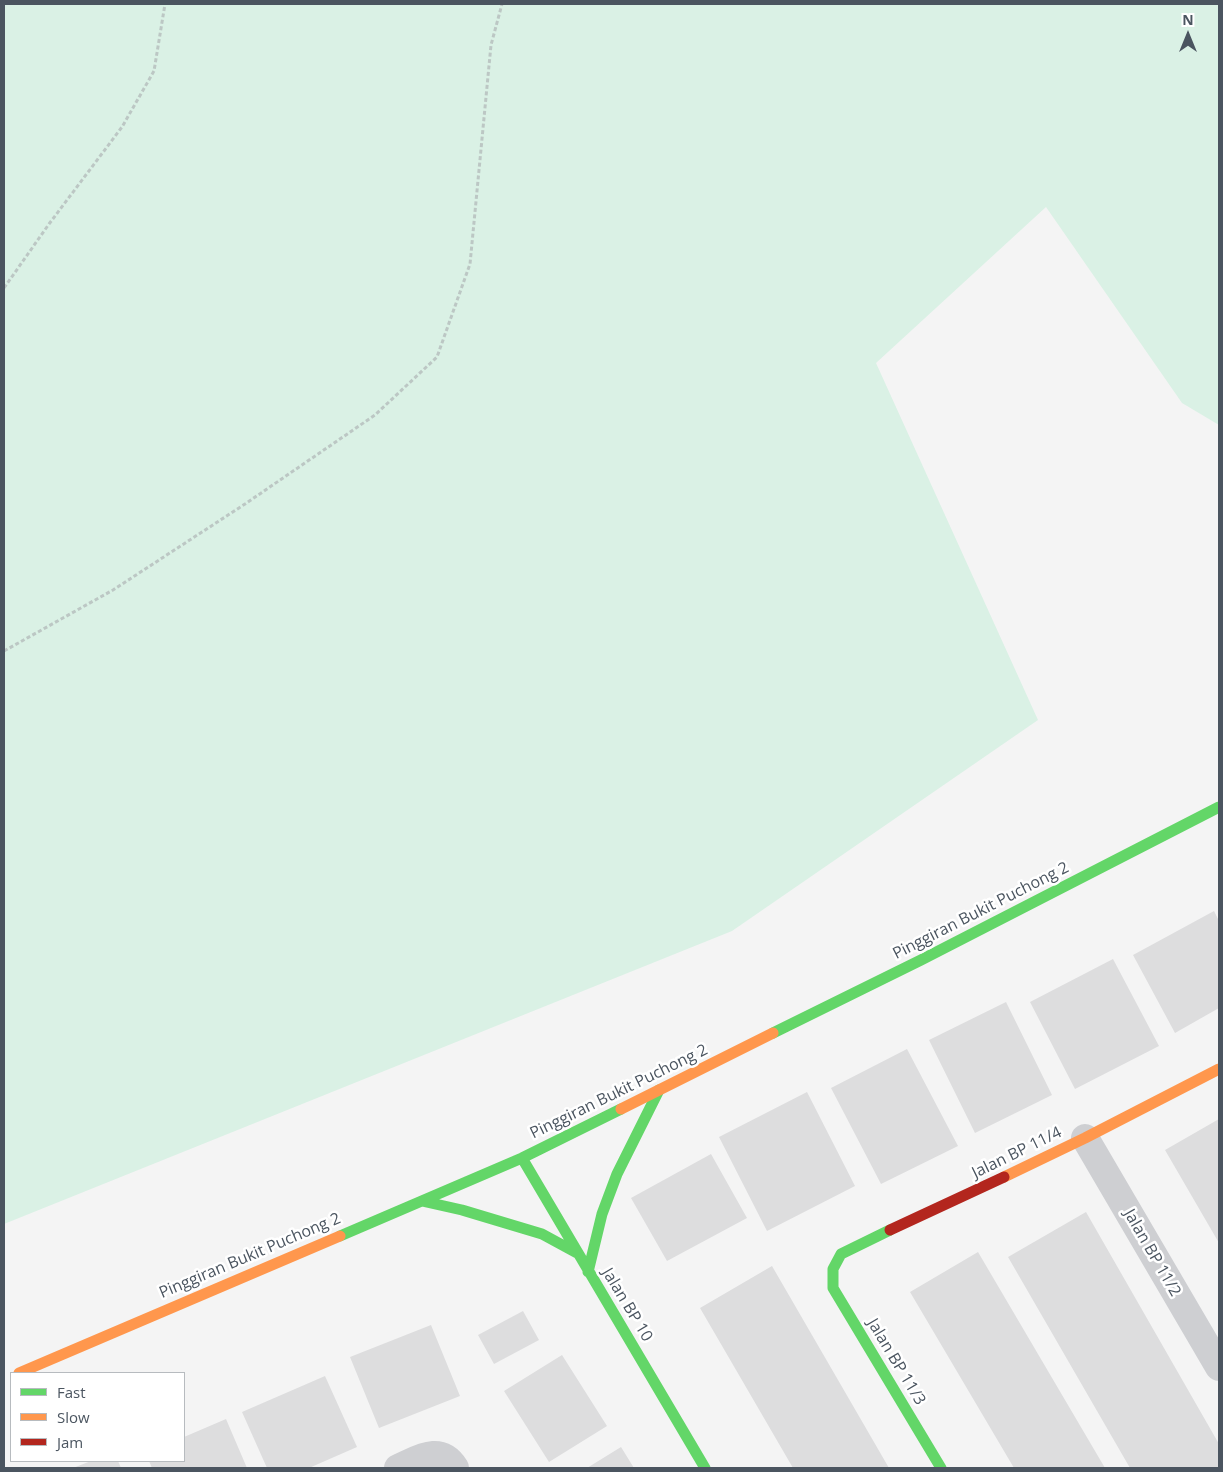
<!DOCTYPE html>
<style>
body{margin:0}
#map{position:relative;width:1223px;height:1472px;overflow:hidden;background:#f4f4f4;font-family:"Open Sans",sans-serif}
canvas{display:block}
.frame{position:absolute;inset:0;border:5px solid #4b5560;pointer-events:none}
.legend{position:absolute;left:10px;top:1372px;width:175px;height:90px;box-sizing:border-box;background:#fff;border:1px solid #b7bbbf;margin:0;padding:6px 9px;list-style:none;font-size:15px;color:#4b5560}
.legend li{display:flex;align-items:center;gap:10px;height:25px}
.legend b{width:25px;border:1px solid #b7bbbf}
.north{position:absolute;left:1163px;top:10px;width:50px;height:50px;-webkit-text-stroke:4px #fff;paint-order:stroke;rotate:0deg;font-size:14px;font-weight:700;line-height:20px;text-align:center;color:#4b5560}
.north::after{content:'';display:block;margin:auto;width:18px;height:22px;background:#4b5560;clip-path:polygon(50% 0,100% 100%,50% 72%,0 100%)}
</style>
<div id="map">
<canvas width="1223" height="1472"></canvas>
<div class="frame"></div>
<ul class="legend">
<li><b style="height:6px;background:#63d668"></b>Fast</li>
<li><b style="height:6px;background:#ff974d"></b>Slow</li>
<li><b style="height:6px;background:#b3261e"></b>Jam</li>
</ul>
<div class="north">N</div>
</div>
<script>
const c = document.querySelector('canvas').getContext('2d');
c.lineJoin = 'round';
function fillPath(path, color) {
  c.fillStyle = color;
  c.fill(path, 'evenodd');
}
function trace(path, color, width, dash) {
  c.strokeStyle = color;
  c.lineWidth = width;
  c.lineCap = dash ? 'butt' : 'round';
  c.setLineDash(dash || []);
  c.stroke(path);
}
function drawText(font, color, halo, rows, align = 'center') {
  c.font = font + ' "Open Sans",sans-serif';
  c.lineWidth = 5;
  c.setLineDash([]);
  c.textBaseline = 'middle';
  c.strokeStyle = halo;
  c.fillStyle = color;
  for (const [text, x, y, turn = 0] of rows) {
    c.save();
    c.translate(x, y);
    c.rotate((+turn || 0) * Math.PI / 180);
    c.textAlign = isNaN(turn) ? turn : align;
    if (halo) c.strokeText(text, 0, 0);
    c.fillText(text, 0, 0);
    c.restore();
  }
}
const green = new Path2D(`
 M 4,4 L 1219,4 L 1219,425 L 1182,403 L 1046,207 L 876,363 L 1038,720 L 732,931 L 4,1224 Z`);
const building = new Path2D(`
 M 1214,911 L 1219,921 L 1219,1008 L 1175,1033 L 1133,955 Z
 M 1113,959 L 1159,1046 L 1075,1089 L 1030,1002 Z
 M 1006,1002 L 1052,1095 L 975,1133 L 929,1040 Z
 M 907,1049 L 958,1146 L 881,1184 L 831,1088 Z
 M 807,1092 L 855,1186 L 767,1231 L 719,1137 Z
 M 1219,1119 L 1219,1243 L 1165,1150 Z
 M 711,1154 L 747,1218 L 667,1261 L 631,1198 Z
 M 1086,1212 L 1219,1444 L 1219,1468 L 1130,1468 L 1008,1257 Z
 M 978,1252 L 1105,1468 L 1014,1468 L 910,1292 Z
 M 772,1266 L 889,1468 L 793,1468 L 700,1308 Z
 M 523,1311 L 539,1340 L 494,1364 L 478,1335 Z
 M 431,1325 L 460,1396 L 379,1428 L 350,1357 Z
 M 562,1355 L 607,1426 L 549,1462 L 504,1391 Z
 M 325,1376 L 357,1447 L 309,1468 L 267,1468 L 242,1412 Z
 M 226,1419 L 247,1468 L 152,1468 L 149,1461 L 184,1461 L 184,1437 Z
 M 621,1447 L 634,1468 L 587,1468 Z
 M 91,1461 L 118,1461 L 121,1468 L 73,1468 Z`);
const path = new Path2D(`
 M 4,288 L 49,224 L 122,127 L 154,71 L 165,4
 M 4,651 L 113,590 L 245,504 L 375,415 L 437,357 L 470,264 L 491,45 L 502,4`);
const street = new Path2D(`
 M 1085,1138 L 1219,1367
 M 398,1468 C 419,1459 440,1444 455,1468`);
const fast = new Path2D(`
 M 773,1033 L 921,960 L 1219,807
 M 522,1158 L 705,1468
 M 422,1201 L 462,1210 L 542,1234 L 577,1253
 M 890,1230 L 841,1254 L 833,1269 L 833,1288 L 941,1468
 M 340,1236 L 522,1158 L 621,1109
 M 588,1272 L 602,1214 L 617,1174 L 659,1090`);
const slow = new Path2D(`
 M 621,1109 L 773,1033
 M 1004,1177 L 1085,1138 L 1219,1069
 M 19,1373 L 340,1236`);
const jam = new Path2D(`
 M 890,1230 L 1004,1177`);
const streetNames = [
 ["Pinggiran Bukit Puchong 2",981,911,-27],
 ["Pinggiran Bukit Puchong 2",619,1092,-26],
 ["Jalan BP 11/4",1017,1153,-26],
 ["Jalan BP 11/2",1152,1253,60],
 ["Pinggiran Bukit Puchong 2",250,1256,-23],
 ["Jalan BP 10",627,1305,59],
 ["Jalan BP 11/3",896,1362,59]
];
fillPath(green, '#daf1e5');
fillPath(building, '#ddddde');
trace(path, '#bcc7c4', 3, [4, 2.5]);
trace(street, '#cecfd2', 28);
trace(fast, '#63d668', 11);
trace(slow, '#ff974d', 11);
trace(jam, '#b3261e', 11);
drawText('16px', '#4b5560', '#fff', streetNames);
</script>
